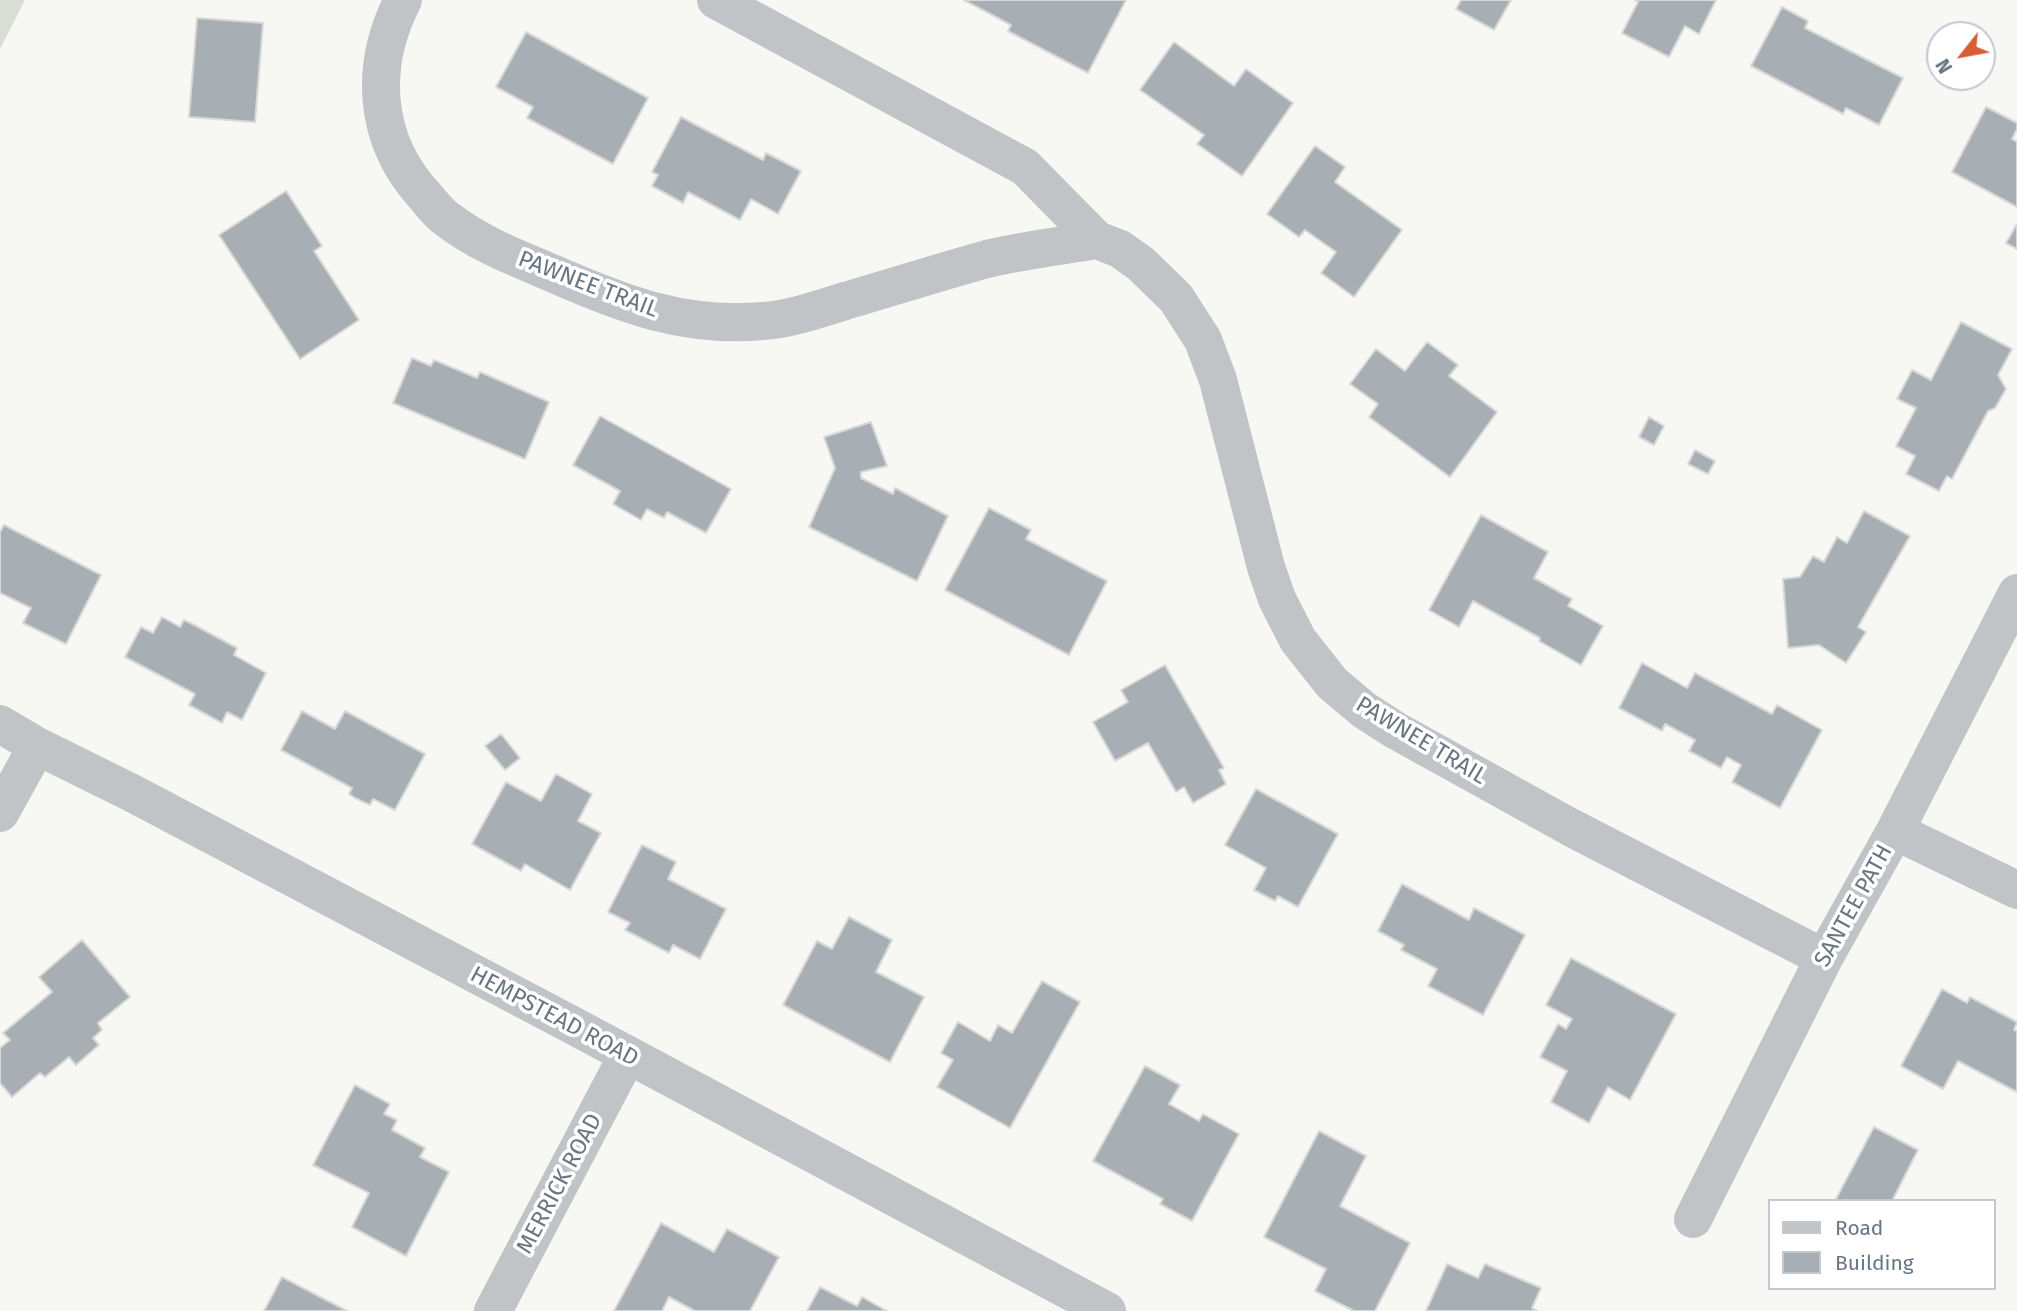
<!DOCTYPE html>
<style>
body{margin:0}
#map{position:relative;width:2017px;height:1311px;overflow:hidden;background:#f7f7f4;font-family:"Fira Sans",sans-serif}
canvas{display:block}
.legend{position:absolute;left:1768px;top:1199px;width:228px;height:91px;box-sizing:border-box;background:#fff;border:2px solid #c3c8cd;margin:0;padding:9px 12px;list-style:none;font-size:21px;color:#687683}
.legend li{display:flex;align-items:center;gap:14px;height:35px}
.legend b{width:35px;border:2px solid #c3c8cd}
.north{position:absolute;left:1926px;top:21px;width:70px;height:70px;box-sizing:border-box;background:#fff;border:2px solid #c3c8cd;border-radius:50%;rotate:239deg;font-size:19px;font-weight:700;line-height:28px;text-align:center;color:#687683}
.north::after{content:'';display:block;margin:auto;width:24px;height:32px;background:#d75d34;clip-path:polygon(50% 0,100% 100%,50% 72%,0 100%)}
</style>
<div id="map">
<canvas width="2017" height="1311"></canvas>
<ul class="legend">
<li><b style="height:9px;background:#c0c4c7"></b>Road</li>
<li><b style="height:19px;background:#a8afb4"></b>Building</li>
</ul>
<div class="north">N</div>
</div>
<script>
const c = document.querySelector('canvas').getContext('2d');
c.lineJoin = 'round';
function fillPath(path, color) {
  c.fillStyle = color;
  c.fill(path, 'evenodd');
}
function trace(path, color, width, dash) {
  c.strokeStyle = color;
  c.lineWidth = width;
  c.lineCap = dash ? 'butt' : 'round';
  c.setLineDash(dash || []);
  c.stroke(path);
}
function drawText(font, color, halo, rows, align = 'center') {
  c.font = font + ' "Fira Sans",sans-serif';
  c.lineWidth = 7;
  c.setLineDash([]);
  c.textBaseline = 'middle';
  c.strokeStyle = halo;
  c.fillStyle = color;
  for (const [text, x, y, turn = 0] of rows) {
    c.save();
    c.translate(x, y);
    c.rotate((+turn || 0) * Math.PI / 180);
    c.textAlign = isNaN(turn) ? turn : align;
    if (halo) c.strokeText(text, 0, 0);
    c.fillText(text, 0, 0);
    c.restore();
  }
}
const green = new Path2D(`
 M 0,0 L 25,0 L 0,49 Z`);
const building = new Path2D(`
 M 964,0 L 1126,0 L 1088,73 L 1008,31 L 1011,25 Z
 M 1461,0 L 1511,0 L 1494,30 L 1456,9 Z
 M 1635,0 L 1716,0 L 1699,34 L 1685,26 L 1669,57 L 1622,33 L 1638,2 Z
 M 1782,7 L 1808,21 L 1805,28 L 1903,78 L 1879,125 L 1846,108 L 1843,114 L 1751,66 Z
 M 197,18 L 263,23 L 255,122 L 189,117 Z
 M 526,32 L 648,98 L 613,164 L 527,118 L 533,107 L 496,87 Z
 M 1174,42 L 1234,86 L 1246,69 L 1293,103 L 1242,176 L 1197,144 L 1204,135 L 1140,90 Z
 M 1986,107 L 2017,123 L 2017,129 L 2012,139 L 2017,142 L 2017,207 L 1952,172 Z
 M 681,117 L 763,160 L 766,153 L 801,171 L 778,214 L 751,199 L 740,220 L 688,192 L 683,203 L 652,186 L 658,175 L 652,172 Z
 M 1315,146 L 1345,167 L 1335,182 L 1402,230 L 1354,297 L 1321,273 L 1336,252 L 1305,230 L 1299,237 L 1267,214 Z
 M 286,191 L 322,246 L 314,251 L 359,320 L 300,359 L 219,235 Z
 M 2017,224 L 2017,249 L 2006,243 Z
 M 1961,322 L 2012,349 L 1998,375 L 2006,389 L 1995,408 L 1988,411 L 1952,479 L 1947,476 L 1939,491 L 1906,474 L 1915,456 L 1896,446 L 1916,408 L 1897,399 L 1912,370 L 1931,380 Z
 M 1427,342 L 1458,365 L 1449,376 L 1497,412 L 1450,477 L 1369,417 L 1378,404 L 1350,384 L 1376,349 L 1405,371 Z
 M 412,358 L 431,366 L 434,360 L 477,378 L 480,372 L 549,402 L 525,459 L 393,403 Z
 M 600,416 L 731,489 L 706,533 L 667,512 L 664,518 L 647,509 L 641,520 L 613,504 L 620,491 L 573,465 Z
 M 1649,417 L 1664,426 L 1654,445 L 1639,437 Z
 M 871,422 L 887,466 L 861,472 L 861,478 L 893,494 L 895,488 L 948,516 L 917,581 L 809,527 L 835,468 L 824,437 Z
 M 1695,450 L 1715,461 L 1708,474 L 1688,464 Z
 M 989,508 L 1031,530 L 1026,539 L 1107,581 L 1069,655 L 945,590 Z
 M 1864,511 L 1910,536 L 1858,627 L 1866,632 L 1846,663 L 1819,645 L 1788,648 L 1783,579 L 1800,577 L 1813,556 L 1824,562 L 1837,537 L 1847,543 Z
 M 1481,515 L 1548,552 L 1534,578 L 1572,599 L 1568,606 L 1603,626 L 1581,665 L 1539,641 L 1540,638 L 1473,601 L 1459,627 L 1429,610 Z
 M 4,525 L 101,575 L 66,644 L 23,623 L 31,608 L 0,593 L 0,532 Z
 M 162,617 L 180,627 L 184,620 L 198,627 L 237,648 L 234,655 L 266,673 L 242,720 L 227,712 L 222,723 L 189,705 L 195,694 L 125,657 L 141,627 L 153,633 Z
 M 1642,663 L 1687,688 L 1695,673 L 1772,714 L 1777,705 L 1822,730 L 1780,808 L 1732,782 L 1741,765 L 1727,757 L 1721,768 L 1689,751 L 1695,740 L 1665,724 L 1662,731 L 1619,708 Z
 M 1165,665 L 1224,768 L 1219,770 L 1226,784 L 1193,803 L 1184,787 L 1176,792 L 1148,743 L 1115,761 L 1093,722 L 1128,702 L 1121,690 Z
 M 302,711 L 335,729 L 345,711 L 425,754 L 395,810 L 373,799 L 370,805 L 355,798 L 349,794 L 352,788 L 281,750 Z
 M 501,734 L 520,758 L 505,770 L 485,746 Z
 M 556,774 L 592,794 L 578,821 L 601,833 L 570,890 L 525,864 L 521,871 L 472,844 L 506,782 L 541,801 Z
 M 1256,789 L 1338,834 L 1298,907 L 1278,896 L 1275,901 L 1254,890 L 1266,868 L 1225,845 Z
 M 642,845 L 676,862 L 668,879 L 726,909 L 700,959 L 673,945 L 669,953 L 625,930 L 630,923 L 608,912 Z
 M 1402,884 L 1469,920 L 1474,908 L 1525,935 L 1483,1015 L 1428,986 L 1437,969 L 1401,950 L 1404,945 L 1378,931 Z
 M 849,917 L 892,940 L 876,972 L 924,997 L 890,1062 L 783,1005 L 817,941 L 832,949 Z
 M 82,940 L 130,997 L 98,1023 L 102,1030 L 93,1038 L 99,1045 L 76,1065 L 69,1057 L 45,1077 L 40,1073 L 12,1097 L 0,1083 L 0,1048 L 10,1040 L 3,1033 L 52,992 L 39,977 Z
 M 1571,958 L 1676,1014 L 1630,1100 L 1608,1087 L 1589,1123 L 1551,1102 L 1567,1071 L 1540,1057 L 1558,1024 L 1566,1029 L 1572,1019 L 1546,1005 Z
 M 1042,981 L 1080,1002 L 1010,1128 L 937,1087 L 953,1060 L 941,1053 L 958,1022 L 990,1041 L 998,1025 L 1012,1033 Z
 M 1942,989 L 1967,1003 L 1970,997 L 2017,1022 L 2014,1030 L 2017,1031 L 2017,1092 L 1958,1061 L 1943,1089 L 1901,1066 Z
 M 1145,1066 L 1180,1085 L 1169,1104 L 1199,1121 L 1203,1114 L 1239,1134 L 1192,1221 L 1160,1204 L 1163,1199 L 1093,1161 Z
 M 355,1085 L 390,1104 L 384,1114 L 397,1120 L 392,1130 L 425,1148 L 420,1157 L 449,1172 L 406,1256 L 352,1227 L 369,1193 L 313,1165 Z
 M 1874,1127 L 1918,1150 L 1892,1201 L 1835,1201 Z
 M 1319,1131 L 1366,1156 L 1340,1206 L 1410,1243 L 1375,1311 L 1354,1311 L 1315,1291 L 1326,1269 L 1264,1237 Z
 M 661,1223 L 714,1252 L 727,1229 L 779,1257 L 750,1311 L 695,1311 L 669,1297 L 662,1311 L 614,1311 Z
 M 1447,1264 L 1478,1278 L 1485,1264 L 1541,1288 L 1532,1308 L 1537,1311 L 1426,1311 Z
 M 282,1277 L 301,1287 L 347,1311 L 264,1311 Z
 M 820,1287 L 857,1306 L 862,1297 L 887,1311 L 807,1311 Z`);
const street = new Path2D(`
 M 403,0 C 369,66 373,140 425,196 C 432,204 438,213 447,219 C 479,244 517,258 554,274 C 625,305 685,328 763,321 C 791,319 819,309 845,301 C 893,287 940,272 987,259 C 1023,250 1061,246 1097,240
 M 716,0 L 1025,167 L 1097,240 L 1120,249 L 1141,264 L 1176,298 L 1203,340 L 1218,380 L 1266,567 L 1277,599 L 1298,640 L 1332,683 L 1364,710 L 1395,730 L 1570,827 L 1824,958
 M 0,724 L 37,746 L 132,793 L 574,1026 L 1107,1311
 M 0,813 L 37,746
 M 1895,831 L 2017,890
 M 1693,1219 L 1824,958 L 1895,831 L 2017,593
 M 493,1311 L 627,1056`);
const streetNames = [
 ["PAWNEE TRAIL",588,285,21],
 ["PAWNEE TRAIL",1421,741,31],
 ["SANTEE PATH",1854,906,-61],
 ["HEMPSTEAD ROAD",554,1017,28],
 ["MERRICK ROAD",560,1184,-62]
];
fillPath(green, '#d8ddd5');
fillPath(building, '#a8afb4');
trace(building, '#d8d8d7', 2);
trace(street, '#c0c4c7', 38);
drawText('23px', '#687683', '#fff', streetNames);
</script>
